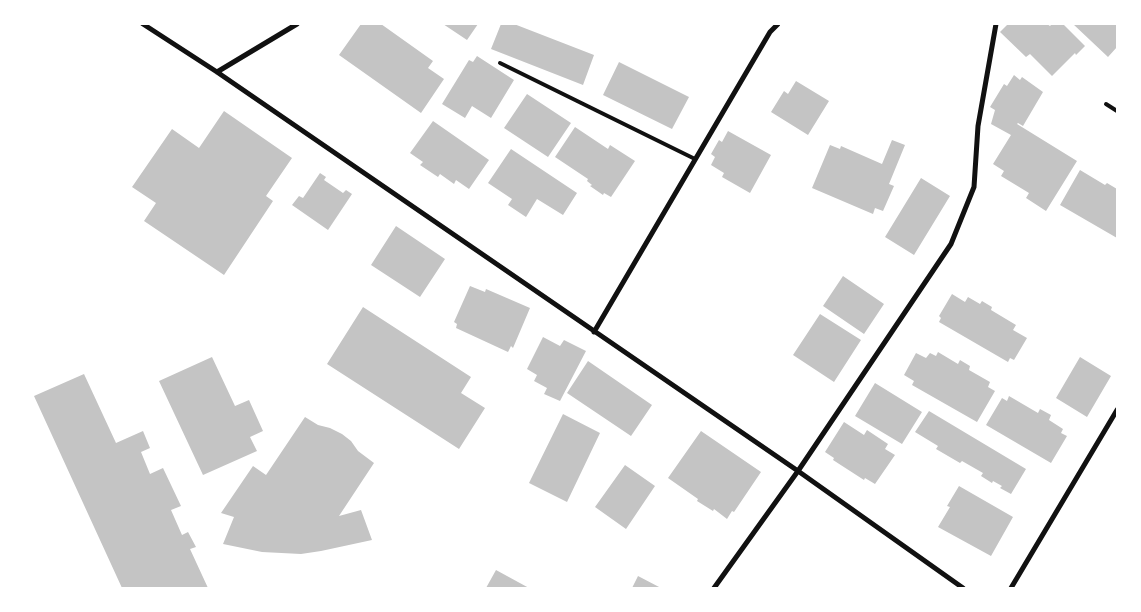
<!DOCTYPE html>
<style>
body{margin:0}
#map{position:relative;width:1141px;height:612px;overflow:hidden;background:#fff;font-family:Jost,sans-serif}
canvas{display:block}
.frame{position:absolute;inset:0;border:25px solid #fff;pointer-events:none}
</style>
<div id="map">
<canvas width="1141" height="612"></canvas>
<div class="frame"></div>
</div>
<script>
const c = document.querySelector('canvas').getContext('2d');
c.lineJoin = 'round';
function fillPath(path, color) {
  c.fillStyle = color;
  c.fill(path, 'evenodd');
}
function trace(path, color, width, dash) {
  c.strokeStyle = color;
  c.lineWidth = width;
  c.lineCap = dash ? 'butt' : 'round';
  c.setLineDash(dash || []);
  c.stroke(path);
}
const building = new Path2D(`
 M 361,24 L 381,24 L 433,61 L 428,68 L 444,79 L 421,113 L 339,55 Z
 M 443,24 L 478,24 L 467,40 Z
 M 501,24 L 514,24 L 594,55 L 583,85 L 491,49 Z
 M 1008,24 L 1047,24 L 1050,26 L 1052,24 L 1063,24 L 1085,46 L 1076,55 L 1075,53 L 1052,76 L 1030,54 L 1026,57 L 1000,32 Z
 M 1073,24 L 1117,24 L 1117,47 L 1108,57 Z
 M 477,56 L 514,80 L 491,118 L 472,106 L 465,118 L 442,104 L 469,60 L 473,62 Z
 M 619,62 L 689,97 L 672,129 L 603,95 Z
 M 1014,75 L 1020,80 L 1022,77 L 1043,92 L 1023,126 L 1018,123 L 1017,124 L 1077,161 L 1046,211 L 1026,198 L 1029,193 L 1001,176 L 1004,171 L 993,164 L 1011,135 L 991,124 L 995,110 L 990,107 L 1004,84 L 1007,86 Z
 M 796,81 L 829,101 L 808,135 L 771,112 L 784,91 L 788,94 Z
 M 527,94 L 571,123 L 548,157 L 504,128 Z
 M 224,111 L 292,158 L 266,196 L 273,201 L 224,275 L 144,221 L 156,203 L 132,187 L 172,129 L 199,148 Z
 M 433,121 L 489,160 L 469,189 L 456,180 L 454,184 L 440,174 L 438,177 L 420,165 L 423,162 L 410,153 Z
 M 575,127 L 608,149 L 610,145 L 635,161 L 611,197 L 604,193 L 603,195 L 590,186 L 592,185 L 587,181 L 588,179 L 555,157 Z
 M 728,131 L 771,155 L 750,193 L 722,177 L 724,173 L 711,165 L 715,157 L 711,154 L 719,140 L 722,142 Z
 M 892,140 L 905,145 L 889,184 L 894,186 L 883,211 L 875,208 L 873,214 L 812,188 L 830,145 L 840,149 L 841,146 L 882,164 Z
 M 511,149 L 577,193 L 563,215 L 537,199 L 526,217 L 508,205 L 512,199 L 488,183 Z
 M 1080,170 L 1105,185 L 1107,183 L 1117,189 L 1117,238 L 1060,205 Z
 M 320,173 L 326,177 L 324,180 L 343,193 L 346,190 L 352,194 L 328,230 L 292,205 L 299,196 L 303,198 Z
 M 921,178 L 950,196 L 914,255 L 885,237 Z
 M 396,226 L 445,259 L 420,297 L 371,265 Z
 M 843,276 L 884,304 L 864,334 L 823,306 Z
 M 470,286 L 485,292 L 486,289 L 530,308 L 513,348 L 511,346 L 508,352 L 456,328 L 457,324 L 454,322 Z
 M 952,294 L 965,302 L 968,297 L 980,304 L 982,301 L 992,307 L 991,310 L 1016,325 L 1013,330 L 1027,338 L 1014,360 L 1010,358 L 1008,362 L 939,322 L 941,318 L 939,316 Z
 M 363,307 L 471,377 L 461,393 L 485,408 L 459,449 L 327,364 Z
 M 820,314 L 861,340 L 834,382 L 793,355 Z
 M 543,337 L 560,346 L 564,340 L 586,351 L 560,401 L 544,394 L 547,388 L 534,381 L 537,375 L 527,369 Z
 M 938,352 L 958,364 L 960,360 L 970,366 L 969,370 L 990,382 L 988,387 L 995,391 L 977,422 L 912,385 L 914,381 L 904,375 L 916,353 L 926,358 L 930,353 L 936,356 Z
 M 212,357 L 235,406 L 249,400 L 263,431 L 250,437 L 257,451 L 203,475 L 159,381 Z
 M 1080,357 L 1111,376 L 1087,417 L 1056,398 Z
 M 588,361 L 652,405 L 631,436 L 567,393 Z
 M 84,374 L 116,443 L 143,431 L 150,448 L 141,452 L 150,474 L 163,468 L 181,506 L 171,510 L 182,535 L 188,532 L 196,547 L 190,549 L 208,588 L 122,588 L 34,396 Z
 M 875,383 L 922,412 L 902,444 L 855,416 Z
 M 1009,396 L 1038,413 L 1040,409 L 1051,415 L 1049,420 L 1063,429 L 1061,433 L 1067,436 L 1051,463 L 986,425 L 1002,398 L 1007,401 Z
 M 929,411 L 1026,469 L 1011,494 L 1000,488 L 1002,486 L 993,481 L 992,483 L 981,476 L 983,473 L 962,461 L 960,463 L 936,449 L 938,446 L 915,432 Z
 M 563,414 L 600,433 L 567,502 L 529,483 Z
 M 305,417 L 318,425 L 330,428 L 342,434 L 351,441 L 358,451 L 374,463 L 339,516 L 361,510 L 372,540 L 321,551 L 301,554 L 262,552 L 223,544 L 234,517 L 221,513 L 253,466 L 266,475 Z
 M 844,422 L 864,435 L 867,430 L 888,444 L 885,449 L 895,455 L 875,484 L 865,478 L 864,480 L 833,460 L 834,458 L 825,452 Z
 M 701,431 L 761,472 L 734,512 L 732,511 L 727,519 L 714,509 L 713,511 L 697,501 L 698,499 L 668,478 Z
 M 625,465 L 655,486 L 626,529 L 595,507 Z
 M 959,486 L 1013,517 L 991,556 L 938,527 L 950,507 L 947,506 Z
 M 496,570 L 529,588 L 486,588 Z
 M 638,576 L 661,588 L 632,588 Z`);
const service = new Path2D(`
 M 500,63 L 695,159
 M 1106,104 L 1117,111`);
const minor = new Path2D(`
 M 143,24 L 217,72 L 798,471 L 963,588
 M 217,72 L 297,24
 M 594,332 L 770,32 L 778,24
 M 714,588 L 798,471 L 951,244 L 974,187 L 978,126 L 996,24
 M 1011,588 L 1117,410`);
fillPath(building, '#c4c4c4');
trace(service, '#111', 4);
trace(minor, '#111', 5);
</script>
